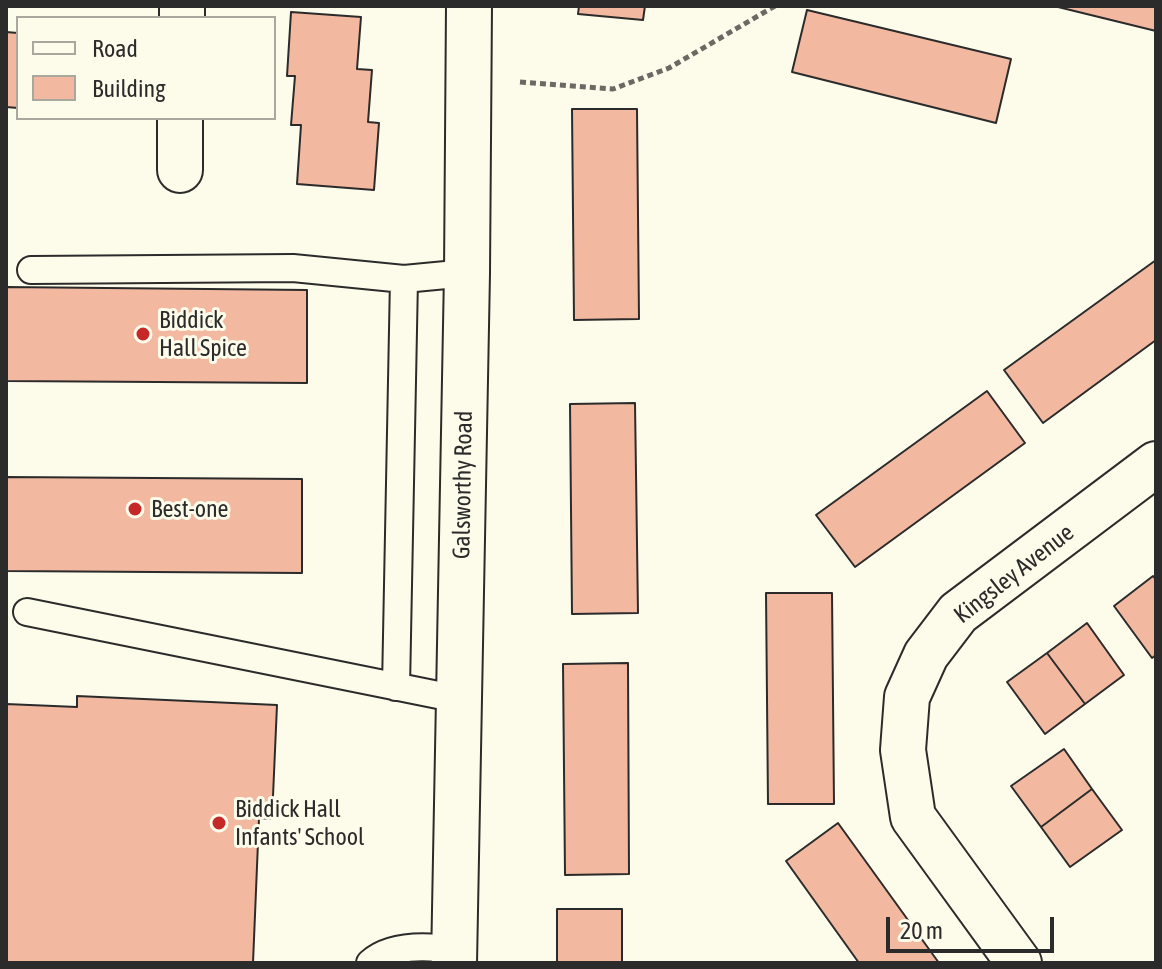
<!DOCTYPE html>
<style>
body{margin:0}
#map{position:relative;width:1162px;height:969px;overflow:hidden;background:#fdfbea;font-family:"Asap Condensed",sans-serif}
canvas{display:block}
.frame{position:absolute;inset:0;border:8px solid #2b2b2b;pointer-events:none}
.legend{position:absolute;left:16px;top:16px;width:260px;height:104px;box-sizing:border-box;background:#fdfbea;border:2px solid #a9a89e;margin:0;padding:10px 14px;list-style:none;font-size:24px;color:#2b2b2b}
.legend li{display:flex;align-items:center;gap:16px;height:40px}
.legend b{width:40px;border:2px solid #a9a89e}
.scale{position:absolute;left:886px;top:917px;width:168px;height:36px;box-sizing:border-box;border:4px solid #2b2b2b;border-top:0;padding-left:10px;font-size:24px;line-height:28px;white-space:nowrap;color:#2b2b2b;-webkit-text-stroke:6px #fdfbea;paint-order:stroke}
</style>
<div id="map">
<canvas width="1162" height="969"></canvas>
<div class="frame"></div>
<ul class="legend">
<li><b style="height:10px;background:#fdfbea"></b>Road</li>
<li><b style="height:22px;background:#f2b8a0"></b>Building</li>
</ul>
<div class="scale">20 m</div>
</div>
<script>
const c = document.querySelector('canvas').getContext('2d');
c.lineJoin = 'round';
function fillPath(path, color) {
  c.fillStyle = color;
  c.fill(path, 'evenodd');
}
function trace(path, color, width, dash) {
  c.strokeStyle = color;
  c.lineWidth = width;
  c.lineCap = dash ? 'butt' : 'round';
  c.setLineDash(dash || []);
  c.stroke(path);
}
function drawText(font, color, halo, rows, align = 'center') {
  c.font = font + ' "Asap Condensed",sans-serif';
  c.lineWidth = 6;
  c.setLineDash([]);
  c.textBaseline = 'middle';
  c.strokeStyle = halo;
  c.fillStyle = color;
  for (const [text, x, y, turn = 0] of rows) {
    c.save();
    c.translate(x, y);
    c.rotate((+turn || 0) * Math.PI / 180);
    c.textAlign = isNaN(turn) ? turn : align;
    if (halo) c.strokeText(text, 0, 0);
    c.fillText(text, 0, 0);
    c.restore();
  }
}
const building = new Path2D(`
 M 579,6 L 645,6 L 643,20 L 578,14 Z
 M 1054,6 L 1156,6 L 1156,31 Z
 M 807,10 L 1011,59 L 996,123 L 792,72 Z
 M 291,12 L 361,17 L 357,69 L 372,70 L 368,122 L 379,123 L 374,190 L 297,184 L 301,125 L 291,125 L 295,76 L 287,76 Z
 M 6,32 L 18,33 L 18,108 L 6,107 Z
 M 572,109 L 637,109 L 639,319 L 574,320 Z
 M 1156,260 L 1156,340 L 1043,423 L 1004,370 Z
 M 6,287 L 307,290 L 307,383 L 6,381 Z
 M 987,391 L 1025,443 L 855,567 L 816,515 Z
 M 635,403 L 638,613 L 572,614 L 570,404 Z
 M 6,477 L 302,479 L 302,573 L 6,571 Z
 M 1153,576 L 1156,580 L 1156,655 L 1152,658 L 1114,606 Z
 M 766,593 L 832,593 L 834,804 L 768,804 Z
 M 1087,623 L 1124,675 L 1085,704 L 1047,653 Z
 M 1047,653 L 1085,704 L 1045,734 L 1007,682 Z
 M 628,663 L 629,874 L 565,875 L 563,664 Z
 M 77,696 L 277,705 L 272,819 L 259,818 L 253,963 L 6,963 L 6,704 L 77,707 Z
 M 1064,749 L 1092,789 L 1041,827 L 1011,786 Z
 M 1092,789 L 1122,830 L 1070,867 L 1041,827 Z
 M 838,823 L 939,963 L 859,963 L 786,861 Z
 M 557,909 L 622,909 L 622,963 L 557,963 Z`);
const path = new Path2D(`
 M 520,82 L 613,89 L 669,68 L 775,6`);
const lane = new Path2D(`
 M 31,270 L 293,268 L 404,279
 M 27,612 L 458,699
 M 396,687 L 404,279 L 467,273
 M 370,963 C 391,944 429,946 455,950`);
const street = new Path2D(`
 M 182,18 L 182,6
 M 180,170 L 180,118
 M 454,963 L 467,273 L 469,6
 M 1019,963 L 913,817 L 903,750 L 907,697 L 926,655 L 958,613 L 1156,464`);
const markers = [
 [143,334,8,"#c62828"],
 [135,509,8,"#c62828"],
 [219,823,8,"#c62828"]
];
const poiNames = [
 ["Biddick",159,320],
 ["Hall Spice",159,348],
 ["Best-one",151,509],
 ["Biddick Hall",235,809],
 ["Infants' School",235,837]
];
const streetNames = [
 ["Galsworthy Road",463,485,-89],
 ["Kingsley Avenue",1014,574,-38]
];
fillPath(building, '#f2b8a0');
trace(building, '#2b2b2b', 2);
trace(lane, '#2b2b2b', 30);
trace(street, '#2b2b2b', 48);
trace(path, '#6a6964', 5, [6, 4]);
trace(lane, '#fdfbea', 26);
trace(street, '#fdfbea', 44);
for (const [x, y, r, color] of markers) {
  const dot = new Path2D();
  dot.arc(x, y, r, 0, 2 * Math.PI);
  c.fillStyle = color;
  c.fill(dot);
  trace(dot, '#fdfbea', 3);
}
drawText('24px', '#2b2b2b', '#fdfbea', poiNames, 'left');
drawText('24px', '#2b2b2b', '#fdfbea', streetNames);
</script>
